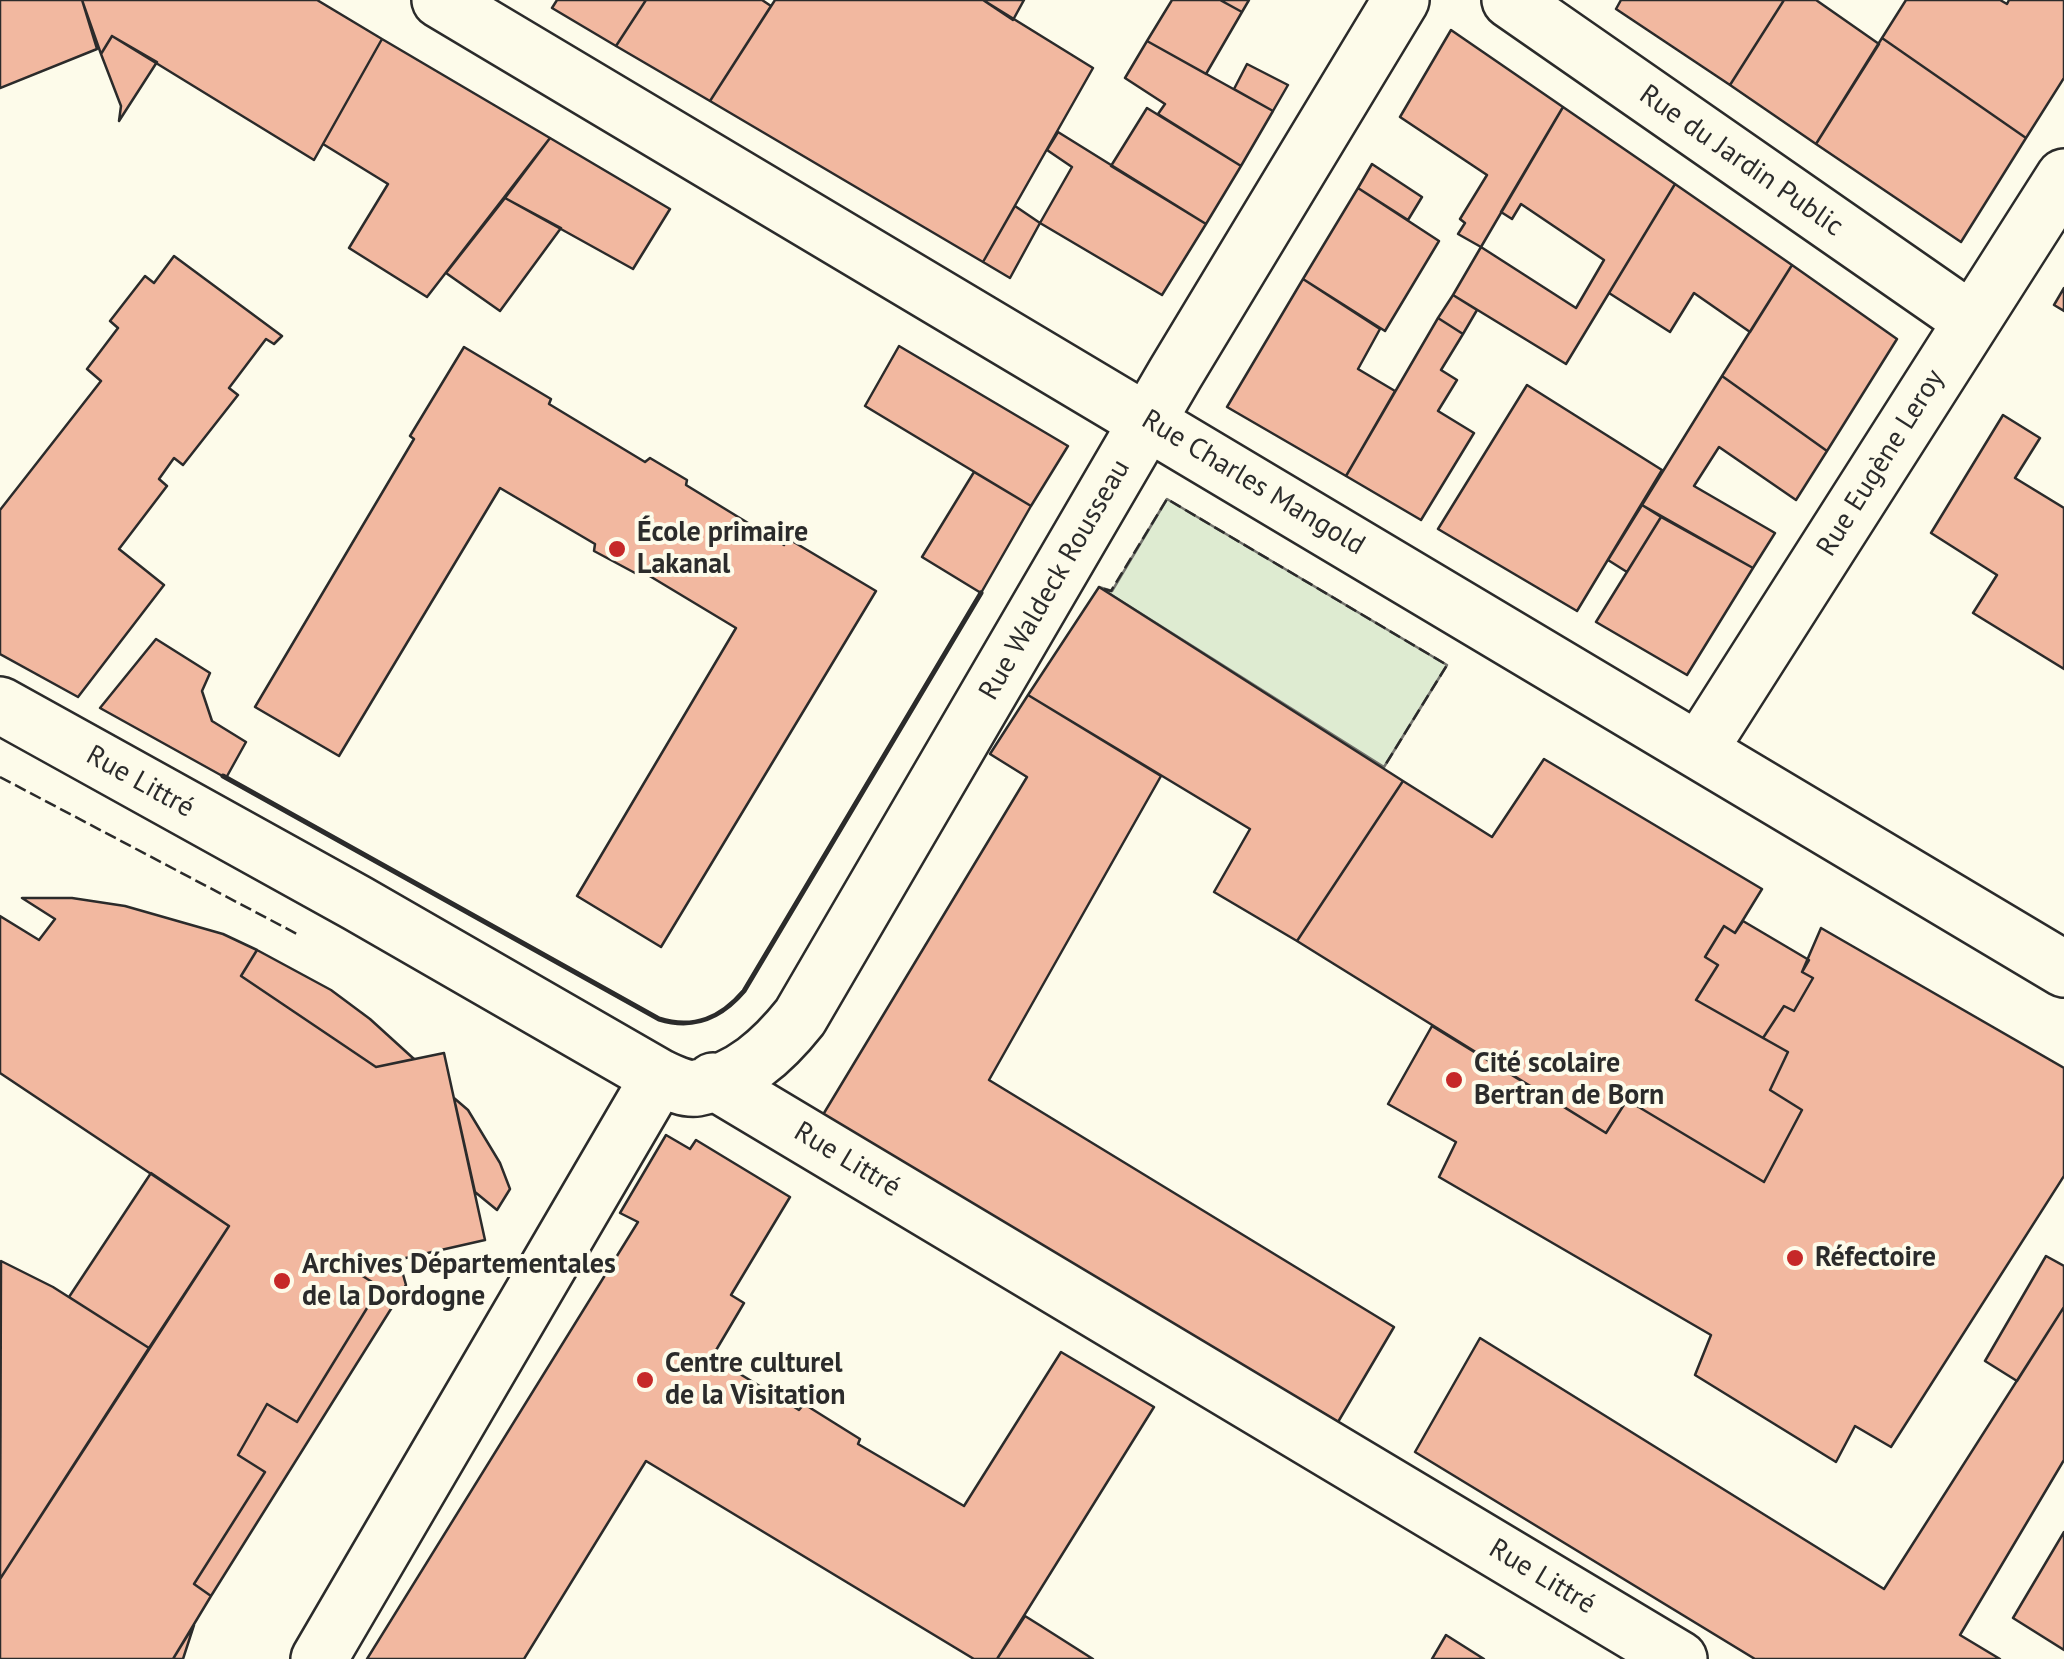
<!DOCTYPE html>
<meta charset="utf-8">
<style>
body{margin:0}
canvas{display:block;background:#fdfbea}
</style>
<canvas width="2064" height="1659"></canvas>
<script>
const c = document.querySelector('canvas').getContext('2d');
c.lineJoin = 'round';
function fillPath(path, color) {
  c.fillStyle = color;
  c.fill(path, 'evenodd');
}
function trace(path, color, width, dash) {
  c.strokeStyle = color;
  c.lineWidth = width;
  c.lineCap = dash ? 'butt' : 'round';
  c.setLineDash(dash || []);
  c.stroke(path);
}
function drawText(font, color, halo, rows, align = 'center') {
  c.font = font + ' "PT Sans",sans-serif';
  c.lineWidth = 8;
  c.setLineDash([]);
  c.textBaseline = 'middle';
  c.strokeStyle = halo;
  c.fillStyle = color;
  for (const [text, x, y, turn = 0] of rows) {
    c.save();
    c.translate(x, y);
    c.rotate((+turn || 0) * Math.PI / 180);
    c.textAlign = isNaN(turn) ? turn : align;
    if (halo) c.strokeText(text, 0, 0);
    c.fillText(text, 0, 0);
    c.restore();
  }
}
const green = new Path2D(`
 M 1167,499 L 1447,665 L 1384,767 L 1099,587 L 1112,591 Z`);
const building = new Path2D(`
 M 0,0 L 82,0 L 97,49 L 0,88 Z
 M 82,0 L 317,0 L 382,39 L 314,160 L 112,36 L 101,54 Z
 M 557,0 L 646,0 L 616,46 L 552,8 Z
 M 646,0 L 762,0 L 771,6 L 710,101 L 616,46 Z
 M 775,0 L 983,0 L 1093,68 L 983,262 L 710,101 Z
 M 983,0 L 1024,0 L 1013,20 Z
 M 1172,0 L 1220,0 L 1242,12 L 1206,74 L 1147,41 Z
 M 1220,0 L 1249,0 L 1242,12 Z
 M 1621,0 L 1784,0 L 1730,85 L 1616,9 Z
 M 1784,0 L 1816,0 L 1879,44 L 1816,144 L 1730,85 Z
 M 1906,0 L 2000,0 L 2007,4 L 2009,0 L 2064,0 L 2064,78 L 2026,138 L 1882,38 Z
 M 1451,30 L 1563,107 L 1481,247 L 1458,234 L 1465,223 L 1460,219 L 1487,175 L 1400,117 Z
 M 112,36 L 157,62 L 119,121 L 121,106 L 101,54 Z
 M 1882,38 L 2026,138 L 1961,242 L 1816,144 Z
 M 382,39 L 550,138 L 427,297 L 349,248 L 388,184 L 323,144 Z
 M 1147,41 L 1273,111 L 1241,166 L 1158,114 L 1165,104 L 1125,78 Z
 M 1247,64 L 1288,85 L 1273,111 L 1234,89 Z
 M 1563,107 L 1675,184 L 1566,364 L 1453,295 L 1481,247 L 1576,308 L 1604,260 L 1521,204 L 1512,219 L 1501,212 Z
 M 1147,108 L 1241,166 L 1206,224 L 1111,166 Z
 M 1058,132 L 1206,224 L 1162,295 L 1040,223 L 1072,167 L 1047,150 Z
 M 550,138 L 670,209 L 633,269 L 505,198 Z
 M 1372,164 L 1422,197 L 1408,220 L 1358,188 Z
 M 1675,184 L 1792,265 L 1750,332 L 1694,293 L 1670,332 L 1609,293 Z
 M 1358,188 L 1439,241 L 1385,331 L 1303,279 Z
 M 505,198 L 561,228 L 500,311 L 446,273 Z
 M 1015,206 L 1040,223 L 1010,278 L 983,262 Z
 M 174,256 L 282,336 L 274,344 L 266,339 L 229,388 L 238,395 L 183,465 L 174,458 L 159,479 L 167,486 L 119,549 L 164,585 L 78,697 L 0,654 L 0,510 L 101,381 L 87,369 L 118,328 L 110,321 L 145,276 L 154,283 Z
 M 1792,265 L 1897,339 L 1827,451 L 1722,376 Z
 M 1303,279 L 1380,329 L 1358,369 L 1395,391 L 1346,476 L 1227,407 Z
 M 2064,288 L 2064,311 L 2054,305 Z
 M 1453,295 L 1477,310 L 1463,334 L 1438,318 Z
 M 1438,318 L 1463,334 L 1441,370 L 1457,380 L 1438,411 L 1474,433 L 1421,520 L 1346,476 Z
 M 899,346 L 1068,446 L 1031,506 L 865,406 Z
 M 464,347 L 551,399 L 549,404 L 645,462 L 650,458 L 687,480 L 686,485 L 784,545 L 787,538 L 876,591 L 661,947 L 577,896 L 736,628 L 638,569 L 635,573 L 594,551 L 595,544 L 500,488 L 339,756 L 255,707 L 414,439 L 410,436 Z
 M 1722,376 L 1827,451 L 1796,500 L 1719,447 L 1694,486 L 1775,533 L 1753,568 L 1642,505 Z
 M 1527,385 L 1662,470 L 1577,611 L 1438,529 Z
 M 2003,415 L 2040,438 L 2015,478 L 2064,508 L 2064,669 L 1973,613 L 1997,575 L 1931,533 Z
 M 974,472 L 1031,506 L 981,593 L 922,557 Z
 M 1642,505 L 1661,517 L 1627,572 L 1608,560 Z
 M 1661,517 L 1753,568 L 1687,675 L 1596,622 Z
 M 1099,587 L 1403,781 L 1297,941 L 1214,892 L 1250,829 L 1028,695 Z
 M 156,639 L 210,673 L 202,691 L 212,721 L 246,742 L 226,778 L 100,708 Z
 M 1028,695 L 1161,776 L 989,1080 L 1394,1327 L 1338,1422 L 821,1118 L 1027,777 L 990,754 Z
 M 1544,759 L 1762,889 L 1735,933 L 1724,926 L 1705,957 L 1718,965 L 1696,1000 L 1788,1052 L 1770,1090 L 1802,1110 L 1764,1182 L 1627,1100 L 1606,1133 L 1297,941 L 1403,781 L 1492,837 Z
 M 22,898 L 72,898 L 125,906 L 223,934 L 257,950 L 241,976 L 376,1067 L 444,1053 L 485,1240 L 366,1267 L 361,1275 L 380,1287 L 297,1422 L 267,1404 L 238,1455 L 265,1472 L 194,1584 L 211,1596 L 173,1659 L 0,1659 L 0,1579 L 229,1226 L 0,1073 L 0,916 L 39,940 L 55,919 Z
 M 1743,921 L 1809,960 L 1802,972 L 1813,978 L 1794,1011 L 1784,1006 L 1763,1038 L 1696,1000 L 1718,965 L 1705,957 L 1724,926 L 1735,933 Z
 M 1821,928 L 2064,1068 L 2064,1176 L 1891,1447 L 1855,1426 L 1836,1462 L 1695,1375 L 1711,1335 L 1439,1177 L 1456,1142 L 1388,1104 L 1432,1026 L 1606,1133 L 1627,1100 L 1764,1182 L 1802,1110 L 1770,1090 L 1788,1052 L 1763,1038 L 1784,1006 L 1794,1011 L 1813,978 L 1802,972 Z
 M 257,950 L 331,990 L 370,1019 L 414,1059 L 376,1067 L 241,976 Z
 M 454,1098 L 468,1110 L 500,1163 L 510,1189 L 497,1210 L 475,1192 Z
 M 666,1135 L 690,1149 L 696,1140 L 790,1197 L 731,1295 L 744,1303 L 712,1357 L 799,1410 L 804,1404 L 860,1439 L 858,1444 L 964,1506 L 1061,1352 L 1154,1407 L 997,1659 L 974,1659 L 646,1461 L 524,1659 L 367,1659 L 638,1222 L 620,1213 Z
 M 151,1173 L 229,1226 L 149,1348 L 69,1297 Z
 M 2046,1256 L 2064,1266 L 2064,1307 L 2017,1381 L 1985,1361 Z
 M 399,1260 L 406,1285 L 211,1596 L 194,1584 L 265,1472 L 238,1455 L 267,1404 L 297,1422 L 380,1287 L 361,1275 L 366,1267 Z
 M 1,1261 L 53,1287 L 149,1348 L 0,1579 Z
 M 2064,1307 L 2064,1460 L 1960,1635 L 2000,1659 L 1755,1659 L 1415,1452 L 1480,1338 L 1884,1589 Z
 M 2064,1532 L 2064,1650 L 2013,1618 Z
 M 1025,1616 L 1041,1626 L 1093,1659 L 997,1659 Z
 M 194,1625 L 183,1659 L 173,1659 Z
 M 1446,1635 L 1484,1659 L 1432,1659 Z`);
const minor = new Path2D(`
 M 440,0 L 2064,969
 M 1510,0 L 1972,321
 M 0,705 L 357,903 L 659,1077 C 670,1082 685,1090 697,1088 C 741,1080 773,1051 800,1017 L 1175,374 L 1401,0
 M 1699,750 L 2064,177
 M 713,1081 L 1679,1659
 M 319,1659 L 659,1077`);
const fence = new Path2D(`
 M 1104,589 L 1111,591 L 1167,499 L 1447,665 L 1384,767
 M 0,777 L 297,934`);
const wall = new Path2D(`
 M 223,776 L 659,1019 C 694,1030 721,1018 744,991 L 981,593`);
const markers = [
 [617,549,10,"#c62828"],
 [1454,1080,10,"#c62828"],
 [1795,1258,10,"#c62828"],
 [282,1281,10,"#c62828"],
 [645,1380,10,"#c62828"]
];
const streetNames = [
 ["Rue du Jardin Public",1741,161,35],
 ["Rue Eugène Leroy",1881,463,-58],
 ["Rue Charles Mangold",1253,483,31],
 ["Rue Waldeck Rousseau",1055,580,-60],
 ["Rue Littré",140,782,29],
 ["Rue Littré",847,1160,31],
 ["Rue Littré",1542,1577,31]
];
const poiNames = [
 ["École primaire",637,533],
 ["Lakanal",637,565],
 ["Cité scolaire",1474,1064],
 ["Bertran de Born",1474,1096],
 ["Réfectoire",1815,1258],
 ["Archives Départementales",302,1265],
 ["de la Dordogne",302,1297],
 ["Centre culturel",665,1364],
 ["de la Visitation",665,1396]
];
fillPath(green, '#deebd1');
trace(green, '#74746e', 2.5);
fillPath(building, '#f2b8a0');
trace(building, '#2b2b2b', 2.5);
trace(minor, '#2b2b2b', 60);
trace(minor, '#fdfbea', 55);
trace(fence, '#2b2b2b', 2.5, [12, 5]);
trace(wall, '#2b2b2b', 5);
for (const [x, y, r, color] of markers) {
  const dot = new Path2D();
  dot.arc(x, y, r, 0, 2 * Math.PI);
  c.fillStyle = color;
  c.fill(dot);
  trace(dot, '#fdfbea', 4);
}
drawText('28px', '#2b2b2b', '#fdfbea', streetNames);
drawText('bold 28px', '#2b2b2b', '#fdfbea', poiNames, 'left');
</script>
